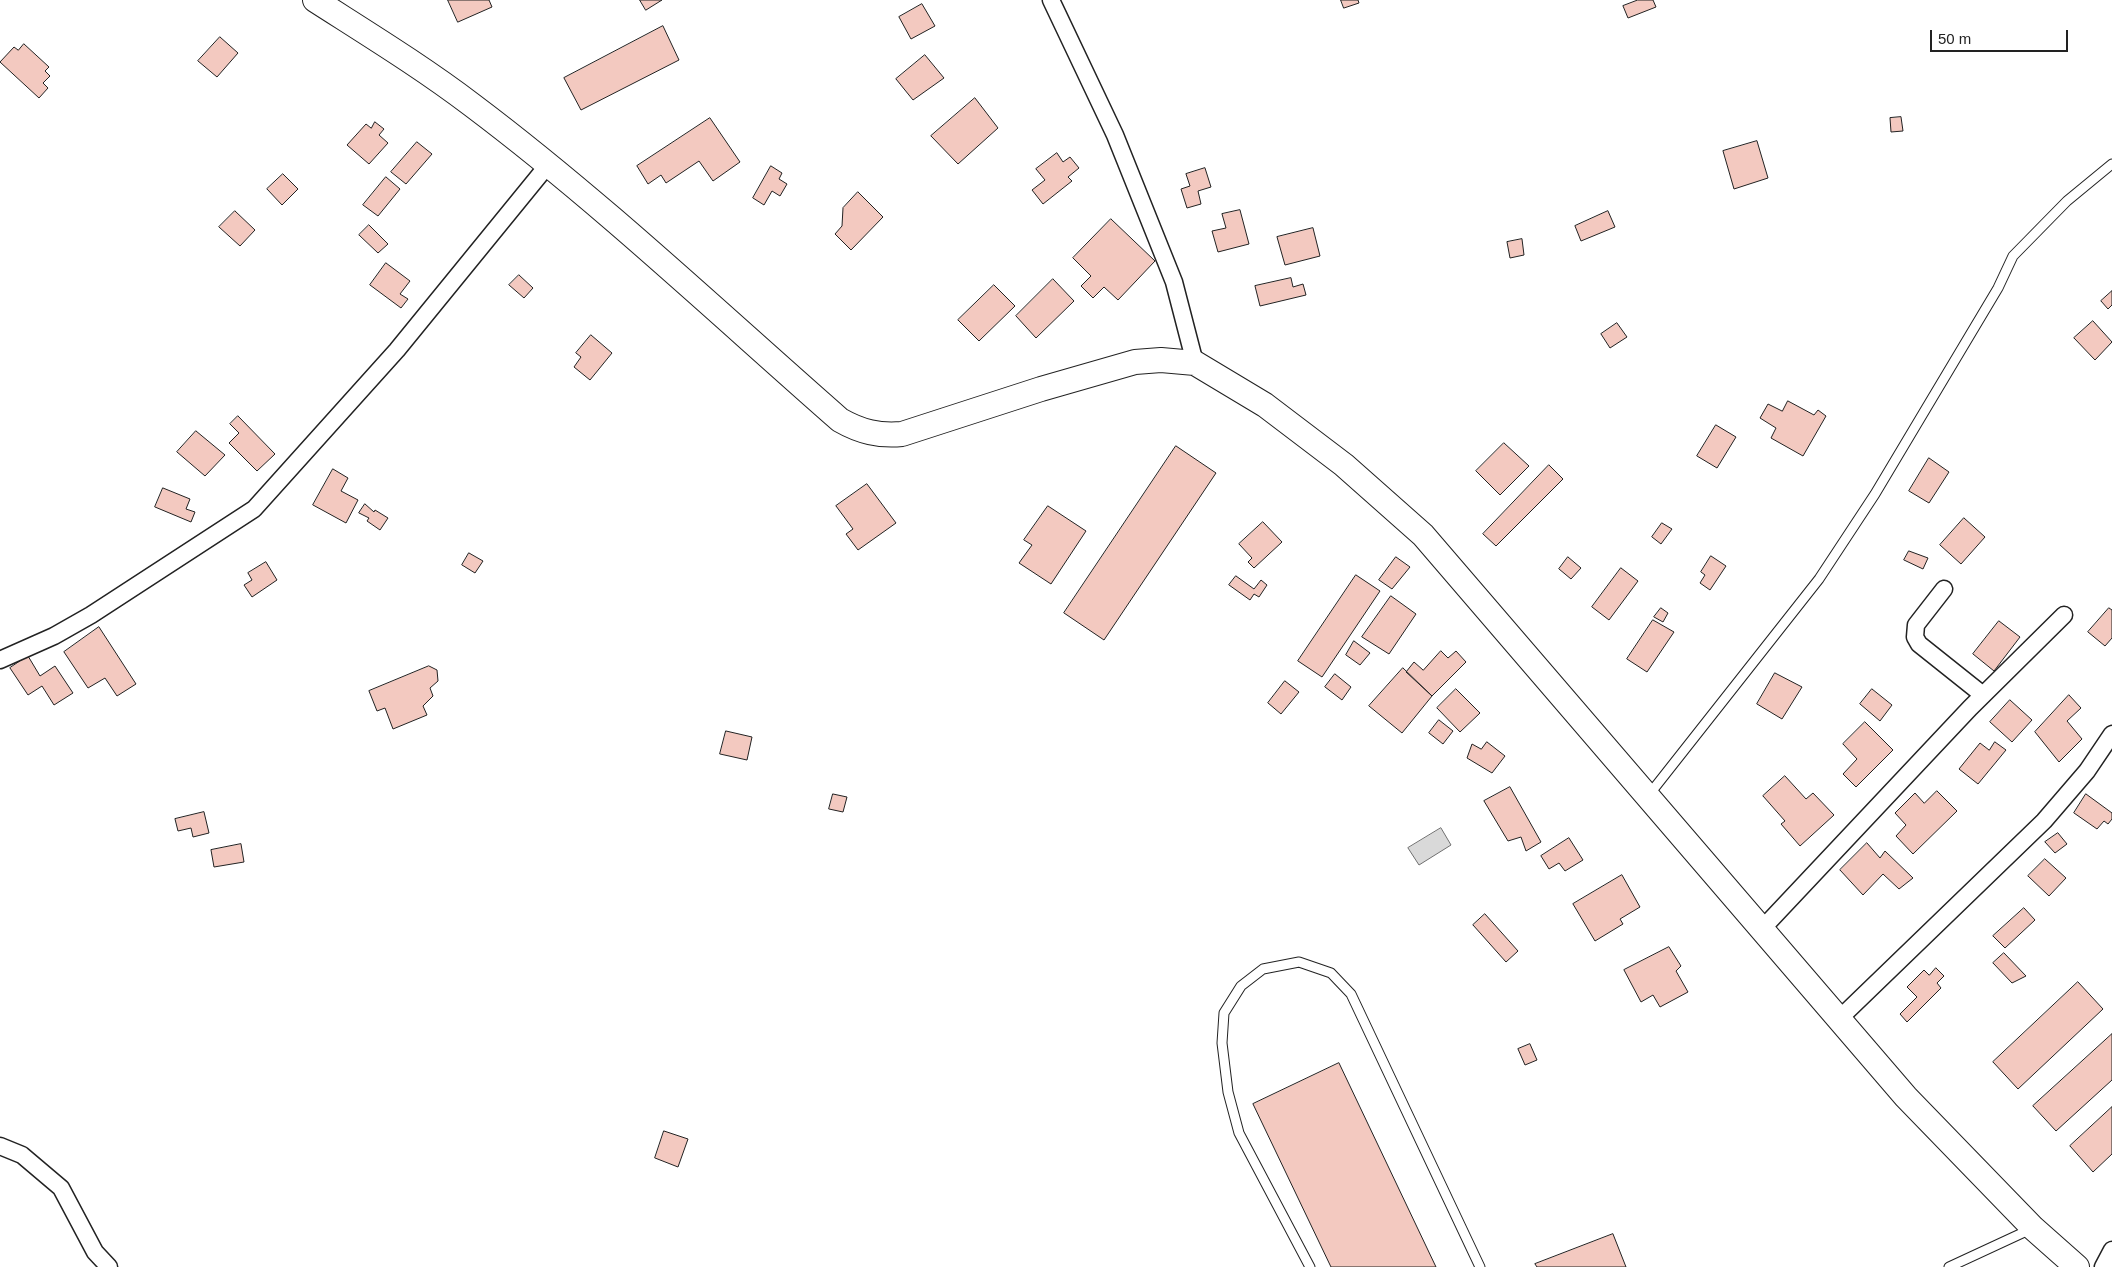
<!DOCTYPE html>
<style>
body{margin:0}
#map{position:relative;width:2112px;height:1267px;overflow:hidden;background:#fff;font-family:Arial,sans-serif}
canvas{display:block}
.scale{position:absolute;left:1930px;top:30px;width:138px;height:22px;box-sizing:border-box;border:2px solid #222;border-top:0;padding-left:6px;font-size:15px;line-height:18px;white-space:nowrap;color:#222;-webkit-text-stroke:4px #fff;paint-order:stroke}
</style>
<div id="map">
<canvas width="2112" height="1267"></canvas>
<div class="scale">50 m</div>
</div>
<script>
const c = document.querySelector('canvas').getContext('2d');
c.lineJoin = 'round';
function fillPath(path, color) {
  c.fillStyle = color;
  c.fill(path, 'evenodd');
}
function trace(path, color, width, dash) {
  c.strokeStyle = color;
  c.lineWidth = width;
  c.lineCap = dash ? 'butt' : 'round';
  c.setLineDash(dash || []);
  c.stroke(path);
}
const water = new Path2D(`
 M 1441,828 L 1451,845 L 1419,865 L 1408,848 Z`);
const building = new Path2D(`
 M 448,0 L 489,0 L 492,7 L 458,22 Z
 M 640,0 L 662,0 L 646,10 Z
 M 1341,0 L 1358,0 L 1359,3 L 1344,8 Z
 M 1638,0 L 1653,0 L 1656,7 L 1628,18 L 1623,6 Z
 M 922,4 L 935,26 L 911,39 L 899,17 Z
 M 663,26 L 679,60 L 581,110 L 564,78 Z
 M 220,37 L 238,53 L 217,77 L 198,61 Z
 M 24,44 L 49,67 L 45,71 L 50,76 L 43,83 L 48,88 L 39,98 L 0,62 L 14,47 L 18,50 Z
 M 925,55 L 944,78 L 913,100 L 896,79 Z
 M 975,98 L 998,128 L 958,164 L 931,136 Z
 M 1901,117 L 1903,131 L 1891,132 L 1890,118 Z
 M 710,118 L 740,162 L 713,181 L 699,161 L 666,183 L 661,175 L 648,184 L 637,166 Z
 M 375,122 L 384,129 L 379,135 L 388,143 L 369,164 L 347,145 L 366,124 L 371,128 Z
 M 1757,141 L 1768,178 L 1734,189 L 1723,151 Z
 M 417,142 L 432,154 L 406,184 L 391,172 Z
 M 1057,153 L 1063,162 L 1070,157 L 1079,168 L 1068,177 L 1072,181 L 1043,204 L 1032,190 L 1045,180 L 1036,169 Z
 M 771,166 L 782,173 L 779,179 L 787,184 L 780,196 L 772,191 L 764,205 L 753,198 Z
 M 1205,168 L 1211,187 L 1198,191 L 1201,204 L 1187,208 L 1181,189 L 1190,186 L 1186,174 Z
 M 283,174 L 298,189 L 282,205 L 267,189 Z
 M 386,177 L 400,189 L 378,216 L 363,205 Z
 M 858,192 L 883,217 L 851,250 L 835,234 L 842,226 L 843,208 Z
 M 1240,210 L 1249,244 L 1218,252 L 1212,231 L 1226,228 L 1222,214 Z
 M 235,211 L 255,230 L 240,246 L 219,227 Z
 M 1608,211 L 1615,227 L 1581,241 L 1575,226 Z
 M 1111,219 L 1155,261 L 1118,300 L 1104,287 L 1093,298 L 1081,286 L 1091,276 L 1073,258 Z
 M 369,225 L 388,244 L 378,253 L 359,235 Z
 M 1313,228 L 1320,256 L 1285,265 L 1277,237 Z
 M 1522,239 L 1524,255 L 1510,258 L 1507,242 Z
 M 386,263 L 410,281 L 400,294 L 408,299 L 401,308 L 370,285 Z
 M 519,275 L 533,288 L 524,298 L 509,285 Z
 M 1291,278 L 1293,287 L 1303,284 L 1306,295 L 1260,306 L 1255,286 Z
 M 1053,279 L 1074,301 L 1036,338 L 1016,316 Z
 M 994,285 L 1015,306 L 979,341 L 958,320 Z
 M 2112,291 L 2112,305 L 2108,309 L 2101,301 Z
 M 2093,321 L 2112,342 L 2095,360 L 2074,338 Z
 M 1617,323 L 1627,337 L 1610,348 L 1601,334 Z
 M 591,335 L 612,353 L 590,380 L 574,367 L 581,357 L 576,353 Z
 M 1788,401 L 1814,415 L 1818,410 L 1826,416 L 1803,456 L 1771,438 L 1776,428 L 1760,418 L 1768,404 L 1782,411 Z
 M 238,416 L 275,454 L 257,471 L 229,443 L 239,433 L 230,424 Z
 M 1716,425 L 1736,437 L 1717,468 L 1697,456 Z
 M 196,431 L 225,455 L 205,476 L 177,452 Z
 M 1504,443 L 1529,466 L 1500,495 L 1476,471 Z
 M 1176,446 L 1216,473 L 1104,640 L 1064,613 Z
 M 1929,458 L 1949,472 L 1929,503 L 1909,491 Z
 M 1549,465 L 1563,479 L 1496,546 L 1483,534 Z
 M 333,469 L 348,478 L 341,491 L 358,500 L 346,523 L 313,505 Z
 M 867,484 L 896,523 L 858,550 L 846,534 L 853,529 L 836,506 Z
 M 163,488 L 190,499 L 186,509 L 195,512 L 191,522 L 155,507 Z
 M 365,504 L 374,512 L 375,510 L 388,518 L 380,530 L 367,521 L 369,518 L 359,513 Z
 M 1048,506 L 1086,531 L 1051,584 L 1019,563 L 1032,545 L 1024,540 Z
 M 1964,518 L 1985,537 L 1961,564 L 1940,545 Z
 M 1263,522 L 1282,542 L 1254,568 L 1248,562 L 1252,558 L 1239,544 Z
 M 1662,523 L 1672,529 L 1661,544 L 1652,537 Z
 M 1909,551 L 1928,558 L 1923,569 L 1904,560 Z
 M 469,553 L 483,561 L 475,573 L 462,565 Z
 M 1711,556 L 1726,566 L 1710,590 L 1700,583 L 1705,575 L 1701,572 Z
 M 1396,557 L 1410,567 L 1392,589 L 1379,580 Z
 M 1568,557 L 1581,568 L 1571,579 L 1559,569 Z
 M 266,562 L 277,580 L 252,597 L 244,585 L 252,580 L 248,573 Z
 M 1621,568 L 1638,581 L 1609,620 L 1592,607 Z
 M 1356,575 L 1380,591 L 1322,677 L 1298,661 Z
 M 1236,576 L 1254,589 L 1261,580 L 1267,585 L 1259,597 L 1254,594 L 1250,600 L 1229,585 Z
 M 1391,596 L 1416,614 L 1389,654 L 1362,637 Z
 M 1661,608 L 1668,613 L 1663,622 L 1654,617 Z
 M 2109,608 L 2112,610 L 2112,638 L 2105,646 L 2088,632 Z
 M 1653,620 L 1674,632 L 1647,672 L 1627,659 Z
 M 1999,621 L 2020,637 L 1994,671 L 1973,654 Z
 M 99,627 L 136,684 L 117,696 L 105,678 L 88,688 L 64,652 Z
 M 1354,641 L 1370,653 L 1360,665 L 1346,655 Z
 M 1441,651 L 1448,658 L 1456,651 L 1466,662 L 1432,696 L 1406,672 L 1414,662 L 1423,670 Z
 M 28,656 L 40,676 L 55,666 L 73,693 L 54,705 L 42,686 L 28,695 L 10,668 Z
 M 429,666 L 437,670 L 438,681 L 430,688 L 433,696 L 423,706 L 427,715 L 393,729 L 385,708 L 377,711 L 369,691 Z
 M 1403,668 L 1432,696 L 1402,733 L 1369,706 Z
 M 1775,673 L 1802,687 L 1782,719 L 1757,704 Z
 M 1335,674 L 1351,687 L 1342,700 L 1325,687 Z
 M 1285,681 L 1299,692 L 1281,714 L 1268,703 Z
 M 1456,689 L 1480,713 L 1460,732 L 1437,708 Z
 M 1872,689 L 1892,705 L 1880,721 L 1860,704 Z
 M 2069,695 L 2081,708 L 2067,721 L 2082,739 L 2059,762 L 2035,732 Z
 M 2010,700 L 2032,720 L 2012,742 L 1990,722 Z
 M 1439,720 L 1453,731 L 1443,744 L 1429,733 Z
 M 1865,722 L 1893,750 L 1856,787 L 1843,774 L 1857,759 L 1843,744 Z
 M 726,731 L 752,737 L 747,760 L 720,754 Z
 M 1487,742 L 1505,756 L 1492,773 L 1467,758 L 1472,744 L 1481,749 Z
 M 1995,742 L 2006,750 L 1978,784 L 1959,769 L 1980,743 L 1989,750 Z
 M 1785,776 L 1806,799 L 1813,793 L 1834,815 L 1800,846 L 1781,824 L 1785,821 L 1763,796 Z
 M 1510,787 L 1541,842 L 1526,851 L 1521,837 L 1508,841 L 1484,801 Z
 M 1937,791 L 1957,811 L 1913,854 L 1896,836 L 1906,825 L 1895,813 L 1915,793 L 1924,803 Z
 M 833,794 L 847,797 L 843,812 L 829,809 Z
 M 2086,794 L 2112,813 L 2112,819 L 2108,824 L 2104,821 L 2097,829 L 2074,813 Z
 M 204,812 L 209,833 L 193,837 L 191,828 L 178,831 L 175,819 Z
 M 2058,833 L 2067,844 L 2055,853 L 2045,842 Z
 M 1569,838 L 1583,860 L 1565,871 L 1559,863 L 1549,869 L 1541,856 Z
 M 1867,843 L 1880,858 L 1885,851 L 1913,878 L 1899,889 L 1883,874 L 1863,895 L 1840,870 Z
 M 241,844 L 244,862 L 214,867 L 211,850 Z
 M 2045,859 L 2066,878 L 2049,896 L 2028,876 Z
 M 1622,875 L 1640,907 L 1620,919 L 1623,924 L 1595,941 L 1573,904 Z
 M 2024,908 L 2035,920 L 2005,948 L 1993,936 Z
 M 1485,914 L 1518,951 L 1506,962 L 1473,925 Z
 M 1669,947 L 1681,966 L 1676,971 L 1688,992 L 1660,1007 L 1653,995 L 1641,1002 L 1624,970 Z
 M 2004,953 L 2026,976 L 2012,983 L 1993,963 Z
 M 1936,968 L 1944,976 L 1937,983 L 1941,988 L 1907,1022 L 1900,1014 L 1917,997 L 1907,987 L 1924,970 L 1929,975 Z
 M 2078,982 L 2103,1009 L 2018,1089 L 1993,1062 Z
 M 2112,1034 L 2112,1080 L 2056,1131 L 2033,1106 Z
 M 1530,1044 L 1537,1060 L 1525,1065 L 1518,1049 Z
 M 1339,1063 L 1436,1267 L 1331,1267 L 1253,1104 Z
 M 2112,1107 L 2112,1154 L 2093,1172 L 2070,1146 Z
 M 664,1131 L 688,1139 L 678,1167 L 655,1158 Z
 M 1613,1234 L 1626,1267 L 1537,1267 L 1535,1264 Z`);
const lane = new Path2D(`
 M 1648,796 L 1819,579 L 1875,494 L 1998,288 L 2013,256 L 2067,201 L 2112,164
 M 1310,1267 L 1239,1133 L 1228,1092 L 1222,1043 L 1224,1013 L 1241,986 L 1263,969 L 1299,962 L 1331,973 L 1351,994 L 1480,1267
 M 1949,1267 L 2031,1229`);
const street = new Path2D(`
 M 1051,0 L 1115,135 L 1174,282 L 1195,363
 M 1944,589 L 1916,625 L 1915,637 L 1919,644 L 1983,695
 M 0,660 L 54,636 L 91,615 L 254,509 L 397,350 L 547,166
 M 1762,929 L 1970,708 L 2064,615
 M 1839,1019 L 2044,821 L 2087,771 L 2112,734
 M 0,1146 L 22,1155 L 61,1188 L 95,1252 L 109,1267
 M 2103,1267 L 2112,1250`);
const secondary = new Path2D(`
 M 315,0 C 368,34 422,67 472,105 C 601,202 719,314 840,420 C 861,432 879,436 902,434 L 1041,389 L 1135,362 L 1161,360 L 1195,363 L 1265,405 L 1344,465 L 1423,535 L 1906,1097 L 2033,1228 L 2077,1267`);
fillPath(water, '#d9d9d9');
trace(water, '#6f6f6f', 1);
fillPath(building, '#f3c9c0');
trace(building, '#222', 1);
trace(lane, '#222', 11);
trace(street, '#222', 19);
trace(secondary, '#222', 26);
trace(lane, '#fff', 9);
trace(street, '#fff', 16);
trace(secondary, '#fff', 24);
</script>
